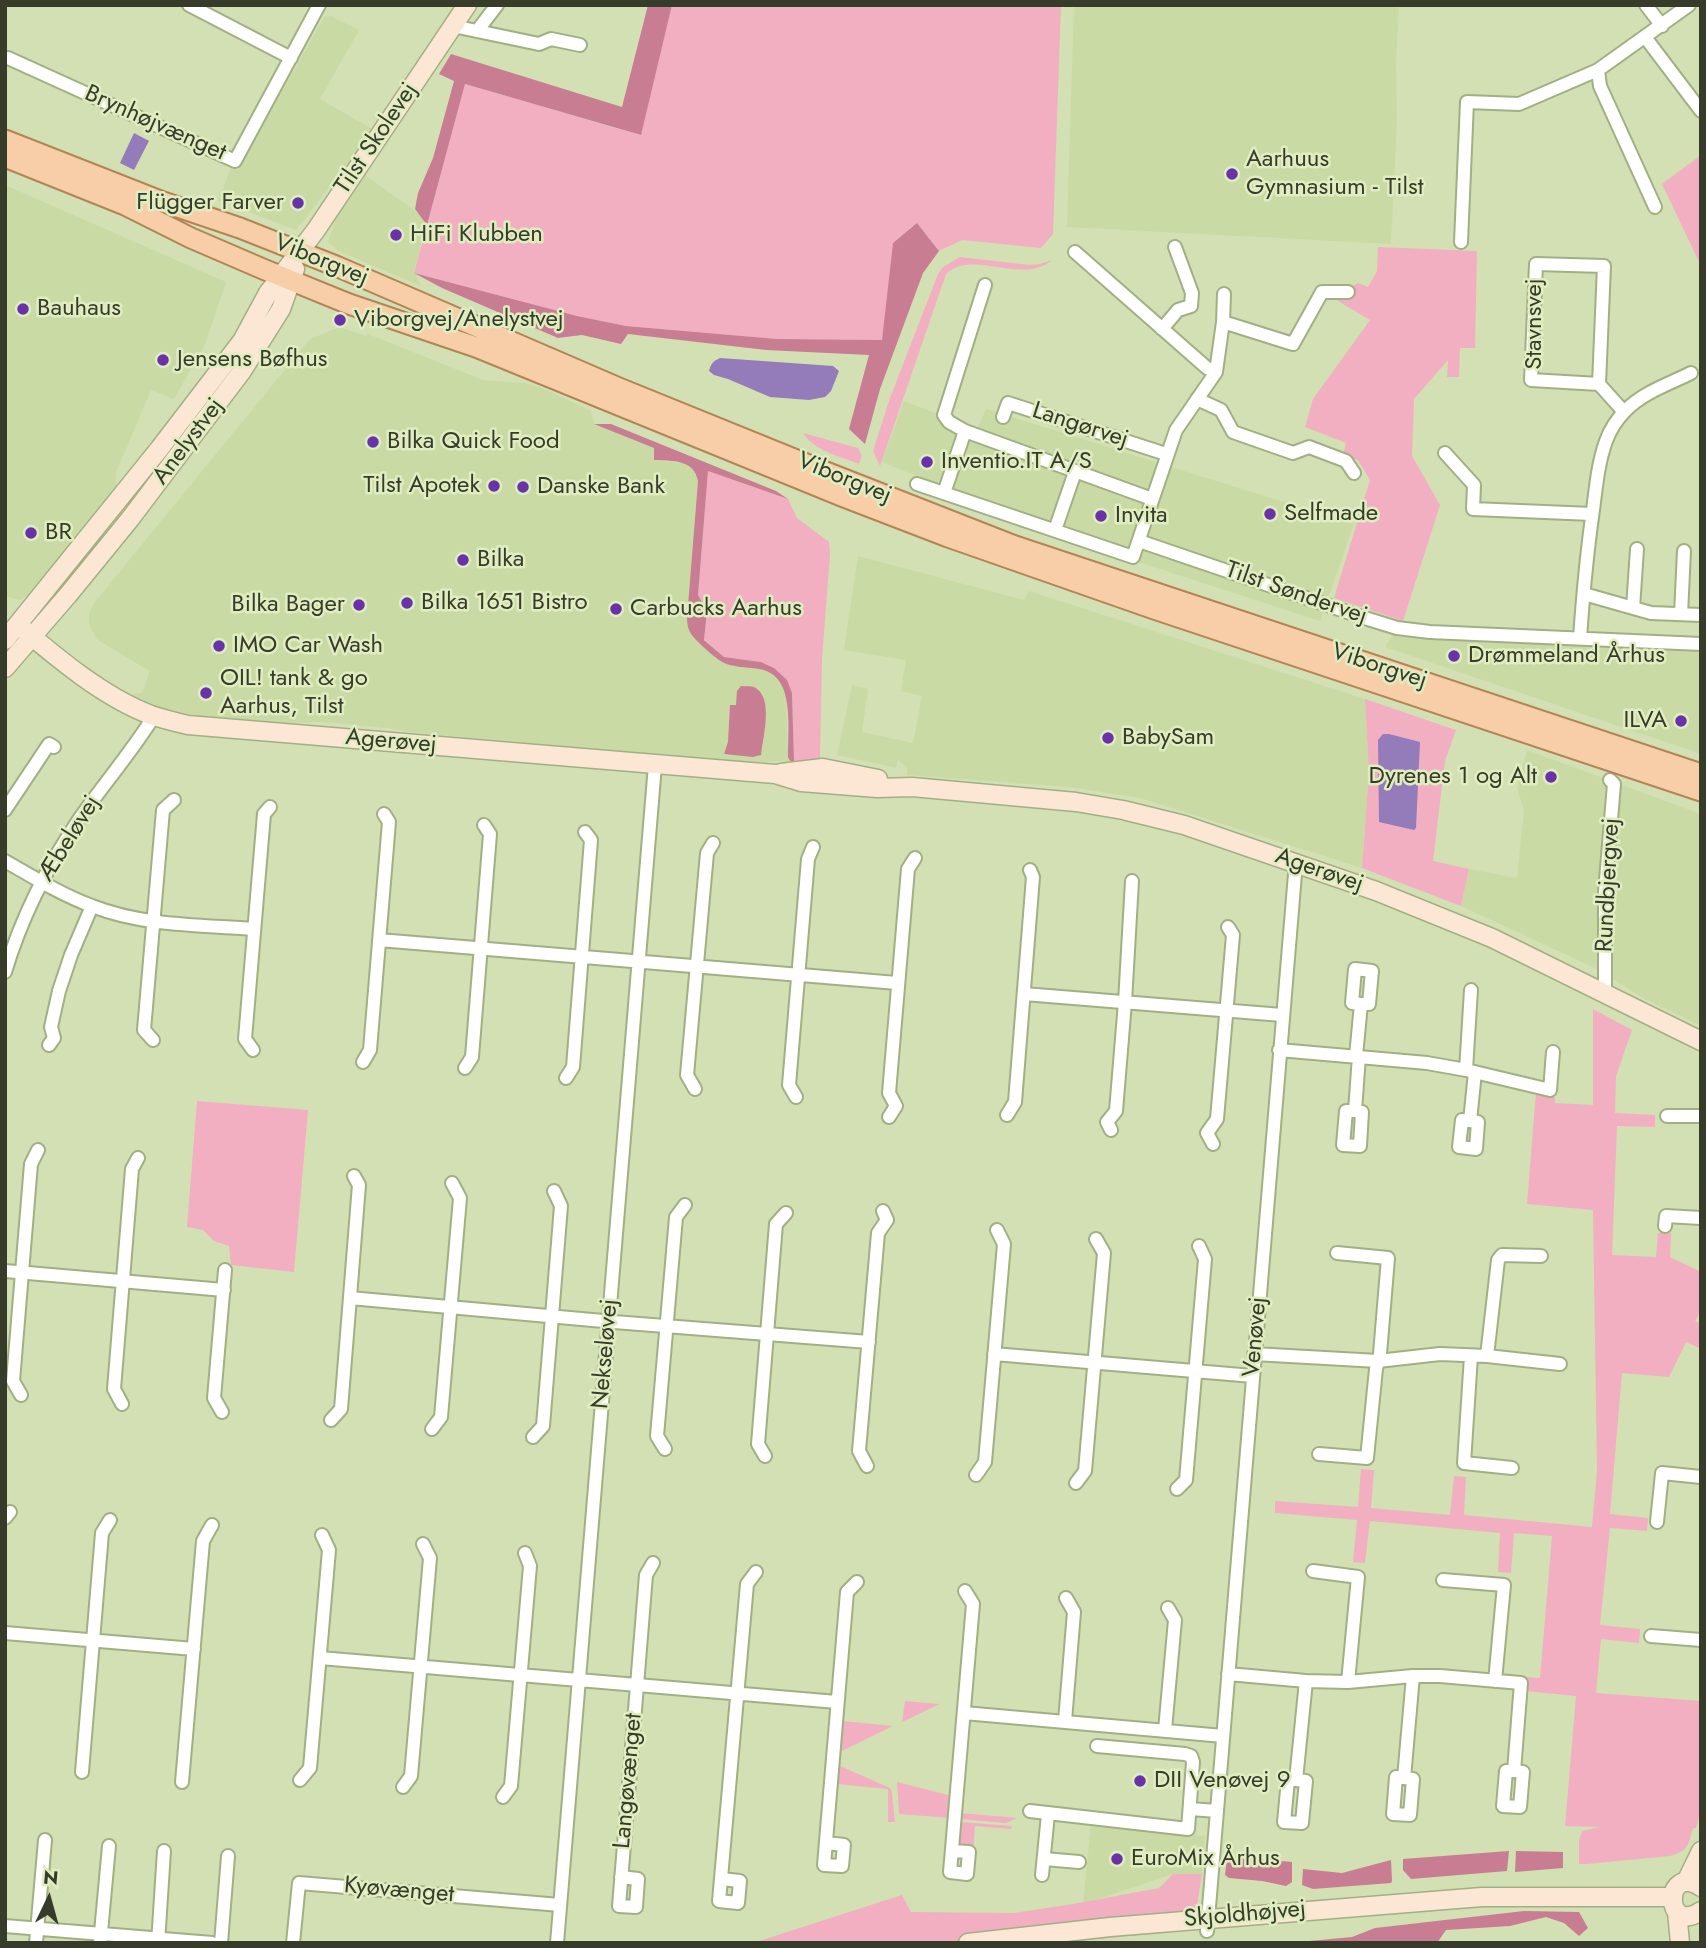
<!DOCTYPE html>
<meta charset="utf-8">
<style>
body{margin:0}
#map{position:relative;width:1706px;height:1948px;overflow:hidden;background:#d3e0b3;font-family:Jost,sans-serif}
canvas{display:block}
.frame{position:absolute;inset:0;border:7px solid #373c2a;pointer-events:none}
.north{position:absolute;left:14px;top:1864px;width:70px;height:70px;-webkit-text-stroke:5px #e0edc0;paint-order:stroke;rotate:5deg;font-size:19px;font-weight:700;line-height:28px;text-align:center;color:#373c2a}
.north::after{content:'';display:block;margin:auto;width:24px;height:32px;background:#373c2a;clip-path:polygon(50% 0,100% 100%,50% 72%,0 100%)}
</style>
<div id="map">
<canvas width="1706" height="1948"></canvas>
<div class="frame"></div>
<div class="north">N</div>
</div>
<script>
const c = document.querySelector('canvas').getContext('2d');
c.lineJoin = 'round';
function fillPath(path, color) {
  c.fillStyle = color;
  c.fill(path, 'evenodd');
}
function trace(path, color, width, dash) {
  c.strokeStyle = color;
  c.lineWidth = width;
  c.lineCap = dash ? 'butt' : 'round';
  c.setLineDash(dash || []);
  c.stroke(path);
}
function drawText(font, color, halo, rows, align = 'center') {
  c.font = font + ' Jost,sans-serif';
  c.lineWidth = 5;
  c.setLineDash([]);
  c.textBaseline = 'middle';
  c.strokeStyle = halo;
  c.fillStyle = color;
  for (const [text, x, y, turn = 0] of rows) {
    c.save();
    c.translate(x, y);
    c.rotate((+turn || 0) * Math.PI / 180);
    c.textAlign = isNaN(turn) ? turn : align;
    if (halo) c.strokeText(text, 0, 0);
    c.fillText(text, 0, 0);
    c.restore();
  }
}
const built = new Path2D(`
 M 1074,5 L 1399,5 L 1396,62 L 1397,121 L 1391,244 L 1067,227 Z
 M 331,16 L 359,30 L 320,99 L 372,129 L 351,160 L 296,230 L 230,205 L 229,202 L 218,201 L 231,168 L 238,170 L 324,17 Z
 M 365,175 L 428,220 L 414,271 L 421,286 L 338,251 L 328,242 L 336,218 Z
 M 5,185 L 226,282 L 204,347 L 174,399 L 151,390 L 115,475 L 118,495 L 69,547 L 29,597 L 26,596 L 20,600 L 5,596 Z
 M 340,327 L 366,336 L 368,334 L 483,380 L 525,383 L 544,389 L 590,410 L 595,424 L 654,448 L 654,460 L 683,463 L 692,467 L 698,476 L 698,481 L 687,624 L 721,662 L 760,668 L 773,674 L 782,685 L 786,696 L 788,757 L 790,761 L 757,762 L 722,760 L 407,732 L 388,728 L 323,722 L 291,723 L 201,716 L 152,706 L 132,694 L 140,693 L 144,689 L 149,673 L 148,670 L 101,642 L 96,638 L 89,624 L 89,614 L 94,603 L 310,339 Z
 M 904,401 L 977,429 L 986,409 L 1354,524 L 1320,621 L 1117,555 L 882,462 Z
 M 858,556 L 1024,600 L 1029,591 L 1365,699 L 1369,772 L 1362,868 L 1140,798 L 1069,787 L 907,775 L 907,768 L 898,760 L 896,768 L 837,755 L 852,685 L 868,689 L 862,732 L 913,743 L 922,696 L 901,691 L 906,660 L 844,650 Z
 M 1394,633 L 1427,638 L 1701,652 L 1701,754 L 1385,647 Z
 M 1527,750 L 1701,814 L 1701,1026 L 1643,998 L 1597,969 L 1461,906 L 1469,869 L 1517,878 L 1524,810 L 1517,788 Z
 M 1091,1823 L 1205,1836 L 1202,1874 L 1173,1874 L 1083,1904 Z`);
const green = new Path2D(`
 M 672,5 L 1061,5 L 1053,234 L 1041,248 L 962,240 L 939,251 L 917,223 L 893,243 L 883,340 L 777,339 L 626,326 L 577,316 L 414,273 L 465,84 L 640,135 Z
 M 1701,155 L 1701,266 L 1662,184 Z
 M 1378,247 L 1477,251 L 1475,348 L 1460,348 L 1459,377 L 1447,377 L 1448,360 L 1414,399 L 1412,456 L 1440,505 L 1403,621 L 1334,598 L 1370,480 L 1358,460 L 1343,455 L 1346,443 L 1305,427 L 1313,399 L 1370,320 L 1333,298 L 1358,283 L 1368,287 L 1377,271 Z
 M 960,257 L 1029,265 L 1040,264 L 1052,260 C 1022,286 973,248 946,274 L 880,466 L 873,451 L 890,398 L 938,274 L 943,267 Z
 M 803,433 L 858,448 L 862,456 L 859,464 C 840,456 814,451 803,433 Z
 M 708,471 L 788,499 L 797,518 L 829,542 L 830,554 L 822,659 L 820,759 L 794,761 L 792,693 L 774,668 L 761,662 L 724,657 L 704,639 L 707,611 L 698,595 Z
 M 1365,699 L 1456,730 L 1445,761 L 1433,861 L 1469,869 L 1461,906 L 1362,868 L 1369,772 Z
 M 1593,1009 L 1632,1030 L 1616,1076 L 1615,1113 L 1655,1115 L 1655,1127 L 1617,1126 L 1612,1255 L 1656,1257 L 1658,1233 L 1671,1233 L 1670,1257 L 1701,1272 L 1701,1311 L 1695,1321 L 1701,1324 L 1701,1349 L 1686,1342 L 1669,1377 L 1622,1373 L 1610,1514 L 1648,1518 L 1647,1531 L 1610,1528 L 1600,1625 L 1640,1629 L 1639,1643 L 1601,1639 L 1596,1693 L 1701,1701 L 1701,1811 L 1696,1828 L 1693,1828 C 1688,1846 1688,1851 1670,1856 L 1587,1864 L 1579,1864 L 1579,1840 L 1582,1831 L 1600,1827 L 1565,1826 L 1576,1696 L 1525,1691 L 1526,1677 L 1540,1678 L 1552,1536 L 1514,1533 L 1511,1573 L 1498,1572 L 1500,1533 L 1370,1521 L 1365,1563 L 1353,1562 L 1357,1520 L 1275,1513 L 1275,1501 L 1358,1507 L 1361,1469 L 1374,1470 L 1371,1508 L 1450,1515 L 1454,1476 L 1466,1477 L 1464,1515 L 1592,1527 L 1597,1470 L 1593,1210 L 1527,1204 L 1536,1092 L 1555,1097 L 1555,1103 L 1593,1105 Z
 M 197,1101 L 308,1110 L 294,1272 L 231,1265 L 229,1246 L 214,1241 L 203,1230 L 187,1227 Z
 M 905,1701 L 940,1704 L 902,1722 Z
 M 842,1721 L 893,1726 L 842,1751 L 839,1749 Z
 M 838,1765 L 890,1788 L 892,1793 L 895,1822 L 888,1822 L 888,1789 L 837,1784 Z
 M 897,1782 L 952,1796 L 951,1818 L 899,1814 Z
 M 960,1813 L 1017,1818 L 1006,1823 L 960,1819 Z
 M 959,1822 L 960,1822 L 1012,1826 L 1011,1829 L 975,1826 L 973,1851 L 958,1848 Z
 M 1173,1874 L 1202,1874 L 1193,1930 L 1057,1943 L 753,1943 L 902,1895 L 911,1912 L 1014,1913 L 1073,1904 L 1159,1888 Z`);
const forest = new Path2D(`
 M 648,5 L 672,5 L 641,135 L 465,84 L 427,225 L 415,209 L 418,193 L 433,158 L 454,81 L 439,74 L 451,54 L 622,107 Z
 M 917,223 L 939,251 L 923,273 L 880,389 L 865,444 L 849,429 L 869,355 L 766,350 L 628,334 L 621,344 L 582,335 L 558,338 L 442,288 L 414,273 L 577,316 L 626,326 L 777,339 L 882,340 L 893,243 Z
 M 594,424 L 611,424 L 776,491 L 788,499 L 708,471 L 698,595 L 707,611 L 704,640 L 724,657 L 761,662 L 774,668 L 787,680 L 792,693 L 794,761 L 790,761 L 788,757 C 788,737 791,704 782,686 C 770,661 745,672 724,663 C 716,659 696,641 691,634 C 688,629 687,624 687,618 L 698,481 C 694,459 672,461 654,460 L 654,448 Z
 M 741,686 C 746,687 753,685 757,689 C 773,701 763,737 761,755 L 753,757 L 724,754 L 728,742 L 730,705 L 736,705 L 737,691 Z
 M 1509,1851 L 1507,1871 L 1411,1879 L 1403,1870 L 1403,1859 Z
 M 1516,1851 L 1563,1852 L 1563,1868 L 1515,1872 Z
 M 1229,1856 L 1292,1862 L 1292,1882 L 1286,1886 L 1262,1881 L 1229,1878 L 1225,1875 L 1227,1858 Z
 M 1391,1860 L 1392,1881 L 1391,1883 L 1313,1889 L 1302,1885 L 1303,1869 L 1342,1873 Z
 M 1524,1911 L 1579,1912 L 1588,1928 L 1579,1936 L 1564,1923 L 1546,1917 L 1510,1926 L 1446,1930 L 1437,1943 L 1288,1943 L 1352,1937 L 1375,1928 Z`);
const water = new Path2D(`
 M 134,133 L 149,141 L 134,170 L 120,163 Z
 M 720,358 L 833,366 L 839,371 L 831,391 L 825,397 L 809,400 L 770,397 L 728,379 L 714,375 L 709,371 C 711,364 713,361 720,358 Z
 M 1383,734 L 1389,734 L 1420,742 L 1416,828 L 1414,830 L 1379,822 L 1378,740 Z`);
const street = new Path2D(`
 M 189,5 L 291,58
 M 1646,5 L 1662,26
 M 453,26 L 539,44 L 551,39 L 580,45
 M 477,31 L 497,5
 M 1645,37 L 1701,111
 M 8,58 L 235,161 L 319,5
 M 1598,70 L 1600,86 L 1655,207
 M 1461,242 L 1467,102 L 1519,104 L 1598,70 L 1689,5
 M 1075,252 L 1207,368 L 1216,372
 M 985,285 L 944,415 L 949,422 L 965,431 L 1152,499
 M 1223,322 L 1293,344 L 1322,292 L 1348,292
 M 1162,329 L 1178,310 L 1191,306 L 1192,293 L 1175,247
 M 1599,384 L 1604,266 L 1536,264 L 1531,380 L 1599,384 L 1624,412
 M 1197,399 L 1221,410 L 1233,432 L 1293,453 L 1309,447 L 1346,461 L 1354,473
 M 1003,417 L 1008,403 L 1166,454
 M 1445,453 L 1474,485 L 1473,509 L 1592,514
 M 917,484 L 1133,557 L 1176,430 L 1216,372 L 1223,322 L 1224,294
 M 944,493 L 965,431
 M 1055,530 L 1075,472
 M 1139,541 L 1368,619 L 1397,628 L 1430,632 L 1701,644
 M 1584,594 L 1651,613 L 1701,615
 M 1633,608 L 1637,549
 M 1681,614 L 1684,551
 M 1580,638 C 1583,595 1587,552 1593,510 C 1596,487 1598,463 1606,441 C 1610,430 1618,418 1626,410 C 1644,392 1669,384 1691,373
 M 5,810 L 49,744 L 54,747
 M 5,861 C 33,877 62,895 92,906 C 143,926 200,925 253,929
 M 379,940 L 897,983
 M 5,972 C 21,919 47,867 78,821 C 102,786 131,753 154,716
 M 1605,993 L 1605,892 L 1614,784 L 1610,780
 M 1024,994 L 1282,1015
 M 153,1040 L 144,1030 L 163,810 L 174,800
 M 49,1045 L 54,1038 L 51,1027 L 59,991 L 71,955 L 92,906
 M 253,1050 L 245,1039 L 264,814 L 270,807
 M 1279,1050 L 1427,1063 L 1466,1070 L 1550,1090 L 1553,1052
 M 1356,1056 L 1361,1004 L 1352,1003 L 1355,969 L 1372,971 L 1369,1004 L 1361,1004
 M 363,1062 L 370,1050 L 389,822 L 384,814
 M 465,1068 L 472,1057 L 490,834 L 484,825
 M 1466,1070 L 1471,990
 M 566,1078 L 573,1067 L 591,840 L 585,832
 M 695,1089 L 687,1075 L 707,853 L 713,843
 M 796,1097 L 789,1085 L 808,859 L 813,847
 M 1355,1111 L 1362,1112 L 1360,1146 L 1343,1145 L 1346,1111 L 1355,1111 L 1359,1056
 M 1007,1115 L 1015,1102 L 1033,877 L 1030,870
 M 1667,1116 L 1701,1116
 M 889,1117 L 896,1106 L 889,1093 L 908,869 L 915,858
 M 1470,1121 L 1478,1122 L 1476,1149 L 1459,1147 L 1462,1120 L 1470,1121 L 1475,1072
 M 1111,1130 L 1107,1122 L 1116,1111 L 1125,1002 L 1132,881
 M 1213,1144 L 1207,1133 L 1217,1119 L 1233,935 L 1228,927
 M 1665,1226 L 1666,1216 L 1701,1218
 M 5,1271 L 224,1290
 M 350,1298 L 614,1322 L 869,1342
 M 994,1354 L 1253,1376
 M 1254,1354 L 1378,1361 L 1440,1354 L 1487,1356 L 1560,1364
 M 1471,1356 L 1464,1463 L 1512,1468
 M 1487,1356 L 1498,1260 L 1502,1255 L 1541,1256
 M 21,1395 L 13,1381 L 31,1164 L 38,1150
 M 122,1404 L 114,1389 L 132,1169 L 138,1158
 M 222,1412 L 214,1398 L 225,1270
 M 331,1420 L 341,1409 L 359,1185 L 354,1176
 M 432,1429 L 441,1417 L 460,1198 L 452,1183
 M 533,1437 L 543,1426 L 561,1206 L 554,1191
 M 665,1449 L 657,1436 L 676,1217 L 685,1205
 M 1319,1454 L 1367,1458 L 1376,1369 L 1380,1354 L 1388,1258 L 1337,1253
 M 765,1456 L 758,1444 L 776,1224 L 786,1213
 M 867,1466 L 859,1451 L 878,1233 L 887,1220 L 883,1211
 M 976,1475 L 985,1462 L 1004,1244 L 997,1230
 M 1076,1483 L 1085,1471 L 1104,1253 L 1096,1239
 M 1177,1489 L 1186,1480 L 1205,1259 L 1199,1246
 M 5,1518 L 10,1512
 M 1657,1522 L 1662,1473 L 1701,1477
 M 1313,1571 L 1358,1577 L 1348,1682
 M 1443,1580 L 1504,1585 L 1495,1681
 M 5,1633 L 194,1649
 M 1651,1636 L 1701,1640
 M 320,1658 L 837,1702
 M 1228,1674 L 1306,1681 L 1348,1682 L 1413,1676 L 1440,1676 L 1521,1683 L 1514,1771 L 1506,1771 L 1503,1806 L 1520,1807 L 1523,1772 L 1514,1771
 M 964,1713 L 1223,1736
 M 1065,1721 L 1074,1612 L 1066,1598
 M 1165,1730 L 1175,1620 L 1168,1608
 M 82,1772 L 102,1533 L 110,1520
 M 1404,1778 L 1413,1779 L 1410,1815 L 1393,1814 L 1396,1777 L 1404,1778 L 1413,1676
 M 300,1780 L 310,1768 L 329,1550 L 322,1535
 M 1296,1780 L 1306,1781 L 1302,1823 L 1284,1822 L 1288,1780 L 1296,1780 L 1306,1681
 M 182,1782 L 203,1541 L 212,1525
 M 403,1787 L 411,1776 L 430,1558 L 423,1544
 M 503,1797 L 511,1786 L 530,1566 L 525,1553
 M 1190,1809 L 1217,1811
 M 1030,1811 L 1188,1829 L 1193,1762 L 1191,1756 L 1185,1754 L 1097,1746
 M 826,1843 L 844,1845 L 842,1866 L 824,1865 L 847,1592 L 857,1582
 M 952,1851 L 969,1852 L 967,1874 L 950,1872 L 973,1604 L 965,1591
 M 1044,1859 L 1079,1862
 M 1042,1875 L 1048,1814
 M 621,1877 L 638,1879 L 636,1907 L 619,1906 L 646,1575 L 653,1563
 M 721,1879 L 740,1881 L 738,1903 L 719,1901 L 747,1584 L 756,1572
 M 5,1926 L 212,1943
 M 1207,1931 L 1296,862
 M 36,1943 L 45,1840
 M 100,1943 L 109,1846
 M 158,1943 L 164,1851
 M 221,1943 L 228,1856
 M 293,1943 L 299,1883 L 560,1905
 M 557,1943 L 655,765`);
const secondary = new Path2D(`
 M 18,625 C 56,657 103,697 151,715 C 163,719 175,722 188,725 L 775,774 L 801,782 L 877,788 L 912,787 L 1076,802 L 1123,810 L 1184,825 L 1376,891 L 1492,938 L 1701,1041
 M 5,640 L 160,448 L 242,341 L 268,293 L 316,230 L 467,5
 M 5,668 L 68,595 L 130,519 L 242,371 L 281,309 L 295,269
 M 781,773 L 823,768 L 878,779
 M 1686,1882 L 1701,1851
 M 1701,1887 C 1664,1862 1663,1936 1701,1911
 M 1677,1912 L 1680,1943
 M 968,1943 L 1110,1927 L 1482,1897 L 1672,1897`);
const primary = new Path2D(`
 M 5,140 L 163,202 L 240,228 L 336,266 L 619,388 L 831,474 L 1015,546 L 1701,774
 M 5,157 L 125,205 L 191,238 L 263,269 L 349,304 L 476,347 L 844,497 L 948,537 L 1154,609 L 1701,791`);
const markers = [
 [1232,174,7,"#6a32a8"],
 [298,203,7,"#6a32a8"],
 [396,235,7,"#6a32a8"],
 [23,309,7,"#6a32a8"],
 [340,320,7,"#6a32a8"],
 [163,360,7,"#6a32a8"],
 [373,442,7,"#6a32a8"],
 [927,462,7,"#6a32a8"],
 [494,486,7,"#6a32a8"],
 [523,487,7,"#6a32a8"],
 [1270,514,7,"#6a32a8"],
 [1101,516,7,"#6a32a8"],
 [31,533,7,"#6a32a8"],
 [463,560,7,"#6a32a8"],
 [407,603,7,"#6a32a8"],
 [359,605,7,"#6a32a8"],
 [616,609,7,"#6a32a8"],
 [219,646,7,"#6a32a8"],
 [1454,656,7,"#6a32a8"],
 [206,693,7,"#6a32a8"],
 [1681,721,7,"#6a32a8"],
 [1108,738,7,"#6a32a8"],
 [1551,777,7,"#6a32a8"],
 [1140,1781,7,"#6a32a8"],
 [1117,1859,7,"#6a32a8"]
];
const streetNames = [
 ["Brynhøjvænget",155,124,24],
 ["Tilst Skolevej",377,139,-56],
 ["Viborgvej",321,261,22],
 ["Stavnsvej",1535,324,-90],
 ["Langørvej",1080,426,18],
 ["Anelystvej",189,442,-53],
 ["Viborgvej",844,479,22],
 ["Tilst Søndervej",1296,594,19],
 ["Viborgvej",1379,667,18],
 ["Agerøvej",391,742,5],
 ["Æbeløvej",70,839,-58],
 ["Agerøvej",1319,871,19],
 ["Rundbjergvej",1609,885,-87],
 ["Venøvej",1256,1337,-85],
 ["Nekseløvej",606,1354,-85],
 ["Langøvænget",629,1781,-85],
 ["Kyøvænget",399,1891,5],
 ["Skjoldhøjvej",1245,1915,-5]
];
const poiNames = [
 ["Aarhuus",1246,160],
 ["Gymnasium - Tilst",1246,188],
 ["Flügger Farver",284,203,"right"],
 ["HiFi Klubben",410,235],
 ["Bauhaus",37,309],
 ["Viborgvej/Anelystvej",354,320],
 ["Jensens Bøfhus",177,360],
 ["Bilka Quick Food",387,442],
 ["Inventio.IT A/S",941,462],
 ["Tilst Apotek",480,486,"right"],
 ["Danske Bank",537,487],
 ["Selfmade",1284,514],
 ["Invita",1115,516],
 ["BR",45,533],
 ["Bilka",477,560],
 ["Bilka 1651 Bistro",421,603],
 ["Bilka Bager",345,605,"right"],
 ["Carbucks Aarhus",630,609],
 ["IMO Car Wash",233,646],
 ["Drømmeland Århus",1468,656],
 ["OIL! tank & go",220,679],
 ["Aarhus, Tilst",220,707],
 ["ILVA",1667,721,"right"],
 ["BabySam",1122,738],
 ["Dyrenes 1 og Alt",1537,777,"right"],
 ["DII Venøvej 9",1154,1781],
 ["EuroMix Århus",1131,1859]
];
fillPath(built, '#cadaa5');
fillPath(green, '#f1afc1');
fillPath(forest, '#c87d93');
fillPath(water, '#947bba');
trace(street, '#a2af84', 16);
trace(secondary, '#a2af84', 21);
trace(primary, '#b28558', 23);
trace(street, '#fff', 12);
trace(secondary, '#fce6d4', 18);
trace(primary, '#f8cea9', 19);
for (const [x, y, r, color] of markers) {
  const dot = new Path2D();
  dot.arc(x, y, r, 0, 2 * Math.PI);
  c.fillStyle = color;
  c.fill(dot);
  trace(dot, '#e0edc0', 2.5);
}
drawText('24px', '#373c2a', '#e0edc0', streetNames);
drawText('24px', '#373c2a', '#e0edc0', poiNames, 'left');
</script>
